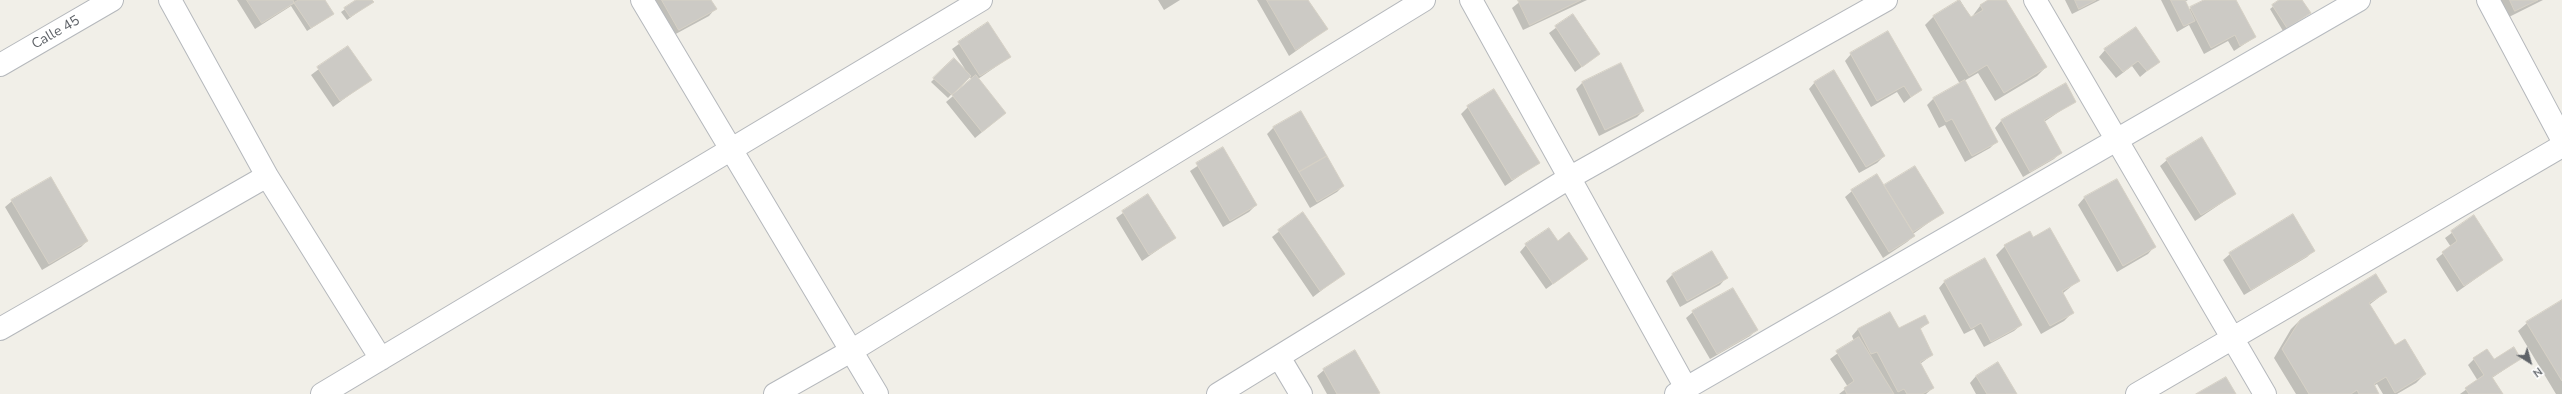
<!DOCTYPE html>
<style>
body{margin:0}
#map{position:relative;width:2562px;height:394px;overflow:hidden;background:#f1efe8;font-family:"Nunito Sans",sans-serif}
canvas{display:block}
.north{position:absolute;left:2510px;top:342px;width:40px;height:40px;-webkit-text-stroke:3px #fff;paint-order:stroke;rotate:143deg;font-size:11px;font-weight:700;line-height:16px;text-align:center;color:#5f6368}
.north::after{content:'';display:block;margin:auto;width:14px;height:18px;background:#5f6368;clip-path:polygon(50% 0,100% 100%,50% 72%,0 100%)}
</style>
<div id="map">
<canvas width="2562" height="394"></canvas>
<div class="north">N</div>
</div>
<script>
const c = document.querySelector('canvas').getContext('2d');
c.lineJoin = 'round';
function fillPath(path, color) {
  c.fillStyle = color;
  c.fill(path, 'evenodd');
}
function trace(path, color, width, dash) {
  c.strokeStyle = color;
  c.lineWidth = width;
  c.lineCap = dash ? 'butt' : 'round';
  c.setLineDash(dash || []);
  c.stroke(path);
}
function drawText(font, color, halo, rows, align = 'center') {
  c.font = font + ' "Nunito Sans",sans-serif';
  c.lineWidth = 4;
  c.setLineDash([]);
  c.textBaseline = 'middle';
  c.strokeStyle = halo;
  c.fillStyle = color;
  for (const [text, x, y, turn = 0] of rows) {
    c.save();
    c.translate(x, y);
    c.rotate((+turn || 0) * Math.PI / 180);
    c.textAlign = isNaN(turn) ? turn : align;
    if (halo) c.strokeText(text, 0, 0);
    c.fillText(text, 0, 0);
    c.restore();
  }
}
const shadow = new Path2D(`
 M 237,0 L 323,0 L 329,17 L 307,31 L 291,6 L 255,29 Z
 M 358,0 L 371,0 L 372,2 L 347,20 L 341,12 Z
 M 652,0 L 710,0 L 715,9 L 709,16 L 672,36 Z
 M 1158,0 L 1180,0 L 1164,10 Z
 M 1257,0 L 1306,0 L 1327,29 L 1289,56 Z
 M 1522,0 L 1587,0 L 1523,30 L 1512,8 Z
 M 1960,0 L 1971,18 L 1980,6 L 1990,0 L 2005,0 L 2046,67 L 2037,76 L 1995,101 L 1978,73 L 1964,81 L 1997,141 L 1990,148 L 1965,162 L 1945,125 L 1939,128 L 1927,105 L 1933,99 L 1960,84 L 1925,25 L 1933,17 Z
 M 2065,0 L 2100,0 L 2072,14 Z
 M 2161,0 L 2188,0 L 2184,2 L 2188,10 L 2206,0 L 2235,0 L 2255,37 L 2234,51 L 2228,41 L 2204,54 L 2189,25 L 2177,32 Z
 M 2281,0 L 2301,0 L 2310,13 L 2283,31 L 2270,9 Z
 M 2500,0 L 2543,0 L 2509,17 Z
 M 1573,15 L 1599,54 L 1575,72 L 1549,33 Z
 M 988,23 L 1010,57 L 978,79 L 998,119 L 975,138 L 946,102 L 972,80 L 969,76 L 948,98 L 931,82 L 954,59 L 965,69 L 952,49 Z
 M 348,47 L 370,80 L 333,107 L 311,75 Z
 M 2105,50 L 2159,61 L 2140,77 L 2132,66 L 2116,78 L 2099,57 Z
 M 1851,54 L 1920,90 L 1904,103 L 1897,92 L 1871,107 L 1845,61 Z
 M 1620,64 L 1643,111 L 1637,117 L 1599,136 L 1576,89 L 1582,83 Z
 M 1815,82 L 1884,156 L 1877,163 L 1859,173 L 1809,89 Z
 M 2065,84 L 2075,101 L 2044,122 L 2061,152 L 2054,159 L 2023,177 L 1995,128 L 2001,121 Z
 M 1468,107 L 1538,163 L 1505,186 L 1461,114 Z
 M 1274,127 L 1343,186 L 1337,192 L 1310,208 L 1267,134 Z
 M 1223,149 L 1256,205 L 1249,212 L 1223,227 L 1190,171 Z
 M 2167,160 L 2235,194 L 2195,221 L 2160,166 Z
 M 1914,168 L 1942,213 L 1913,234 L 1914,236 L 1907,242 L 1883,258 L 1845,197 L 1852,191 L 1884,187 Z
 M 2116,180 L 2154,247 L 2148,254 L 2117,272 L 2078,205 L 2084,198 Z
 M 1148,195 L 1175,238 L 1142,261 L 1116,218 Z
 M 12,201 L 87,241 L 81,247 L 42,270 L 5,207 Z
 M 1302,213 L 1344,273 L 1313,297 L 1272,237 Z
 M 2473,217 L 2502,260 L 2457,292 L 2436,259 L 2451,247 L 2445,238 Z
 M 2033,238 L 2079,280 L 2062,294 L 2073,312 L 2064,321 L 2041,334 L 1996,255 L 2005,246 Z
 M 1526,245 L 1587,259 L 1546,289 L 1520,252 Z
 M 2314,250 L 2307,257 L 2244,295 L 2223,260 L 2230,254 Z
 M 1672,275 L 1726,278 L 1720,285 L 1680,307 L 1666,281 Z
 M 1945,281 L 2021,325 L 2014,331 L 1984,347 L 1974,329 L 1964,334 L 1939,288 Z
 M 2386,292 L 2369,305 L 2394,347 L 2425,374 L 2416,383 L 2397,394 L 2383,394 L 2377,384 L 2374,386 L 2378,394 L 2296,394 L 2274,358 L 2291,329 L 2300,320 Z
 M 2562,301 L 2562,394 L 2556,394 L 2518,331 L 2527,323 Z
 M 1693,312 L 1756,330 L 1750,336 L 1710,359 L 1686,318 Z
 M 1890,313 L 1898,330 L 1928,323 L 1919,330 L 1932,355 L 1920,364 L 1933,388 L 1926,394 L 1839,394 L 1848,387 L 1830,359 L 1854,341 L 1852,336 L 1858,329 Z
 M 2474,359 L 2493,360 L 2520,359 L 2492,378 L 2502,394 L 2460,394 L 2478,381 L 2468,365 Z
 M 1324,370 L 1377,394 L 1327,394 L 1317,376 Z
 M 1976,376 L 2015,394 L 1976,394 L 1970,383 Z`);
const building = new Path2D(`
 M 247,0 L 293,0 L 294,3 L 262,23 Z
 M 299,0 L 325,0 L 334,14 L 311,28 L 294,3 Z
 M 356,0 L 372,0 L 374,2 L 350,17 L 344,8 Z
 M 662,0 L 711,0 L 717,9 L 679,30 Z
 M 1267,0 L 1308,0 L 1328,29 L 1296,50 Z
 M 1518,0 L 1581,0 L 1530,25 Z
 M 1959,0 L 1971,17 L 1983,10 L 1980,5 L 1988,0 L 2006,0 L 2047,67 L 2004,93 L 1987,65 L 1969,76 L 1933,16 Z
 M 2075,0 L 2096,0 L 2079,9 Z
 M 2171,0 L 2185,0 L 2195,21 L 2184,26 Z
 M 2204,0 L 2236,0 L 2256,37 L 2240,46 L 2235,35 L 2211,48 L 2190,7 Z
 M 2279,0 L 2302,0 L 2311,13 L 2287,28 L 2272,5 Z
 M 2510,0 L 2538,0 L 2515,11 Z
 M 1573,14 L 1600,54 L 1582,67 L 1555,26 Z
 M 988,22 L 1011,57 L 980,76 L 958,42 Z
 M 2136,27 L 2160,62 L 2147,71 L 2138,61 L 2123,72 L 2104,49 Z
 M 1888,31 L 1922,90 L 1911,97 L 1904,86 L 1877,101 L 1850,53 Z
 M 348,46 L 372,80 L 340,101 L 317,67 Z
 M 954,58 L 971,76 L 952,95 L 933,78 Z
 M 1621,63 L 1644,111 L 1605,130 L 1582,82 Z
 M 1834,70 L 1885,156 L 1866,167 L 1814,82 Z
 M 976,75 L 1006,113 L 982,132 L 952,95 Z
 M 1965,80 L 1998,142 L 1972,156 L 1952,119 L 1946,122 L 1933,98 Z
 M 2066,83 L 2076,102 L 2044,120 L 2062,153 L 2030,172 L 2001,120 Z
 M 1494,89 L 1540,163 L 1512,180 L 1467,106 Z
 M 1301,111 L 1327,156 L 1299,172 L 1273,127 Z
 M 2202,137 L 2236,194 L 2201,215 L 2166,159 Z
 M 1223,147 L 1257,205 L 1230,221 L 1196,163 Z
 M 1327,156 L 1344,186 L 1317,202 L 1299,172 Z
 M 1915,166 L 1944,213 L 1913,232 L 1884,185 Z
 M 1877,174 L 1915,236 L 1889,252 L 1851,190 Z
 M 51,177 L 88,241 L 49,264 L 11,200 Z
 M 2117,179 L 2156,247 L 2123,266 L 2084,197 Z
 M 1148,194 L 1176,238 L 1149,255 L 1122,211 Z
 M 1303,212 L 1345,274 L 1320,291 L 1278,230 Z
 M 2293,214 L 2315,251 L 2251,290 L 2229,253 Z
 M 2474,215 L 2503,260 L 2464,286 L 2442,252 L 2457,241 L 2451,231 Z
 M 1549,228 L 1558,241 L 1569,232 L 1588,259 L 1553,284 L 1525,244 Z
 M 2050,228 L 2080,281 L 2062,291 L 2074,313 L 2050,326 L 2004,245 L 2030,231 L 2033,237 Z
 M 1712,251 L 1728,278 L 1687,301 L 1672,274 Z
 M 1985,258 L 2022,325 L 1991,342 L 1981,323 L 1971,329 L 1944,281 Z
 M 2376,274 L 2387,292 L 2369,303 L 2395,345 L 2405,339 L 2426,374 L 2395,393 L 2386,377 L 2374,384 L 2379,394 L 2359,394 L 2357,390 L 2351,394 L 2309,394 L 2282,349 L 2300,320 Z
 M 1733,288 L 1758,330 L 1717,354 L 1692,311 Z
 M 2562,300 L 2562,381 L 2526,322 Z
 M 1890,312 L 1899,328 L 1925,315 L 1929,323 L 1920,328 L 1933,355 L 1920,362 L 1934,388 L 1922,394 L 1907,394 L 1904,389 L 1898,392 L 1877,352 L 1871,354 L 1858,329 Z
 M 1859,337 L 1894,394 L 1847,394 L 1844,388 L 1854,381 L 1836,351 Z
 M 2514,347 L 2521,359 L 2492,377 L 2503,394 L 2469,394 L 2465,388 L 2484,375 L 2473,358 L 2487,349 L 2494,359 Z
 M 1355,350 L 1380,393 L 1378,394 L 1337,394 L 1323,369 Z
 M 1998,362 L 2017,394 L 1987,394 L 1976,376 Z
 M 2226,377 L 2236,394 L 2196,394 Z`);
const street = new Path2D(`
 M 170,0 L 267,176 L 381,359
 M 642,0 L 877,394
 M 1471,0 L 1686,388
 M 2035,0 L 2265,394
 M 2488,0 L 2562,139
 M 0,65 L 112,0
 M 0,329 L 267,176
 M 1279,357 L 1301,394
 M 322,394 L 981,0
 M 775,394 L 851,351 L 1424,0
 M 1218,394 L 1569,178 L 1886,0
 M 2137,394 L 2562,146`);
const secondary = new Path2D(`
 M 1676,394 L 2359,0`);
const streetNames = [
 ["Calle 45",56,33,-30]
];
fillPath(shadow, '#0003');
fillPath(building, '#cccac5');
trace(building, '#d6d1c6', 1);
trace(street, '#b5b8bc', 24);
trace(secondary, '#b6babf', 24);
trace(street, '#fff', 22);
trace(secondary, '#fff', 22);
drawText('14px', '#5f6368', '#fff', streetNames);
</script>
